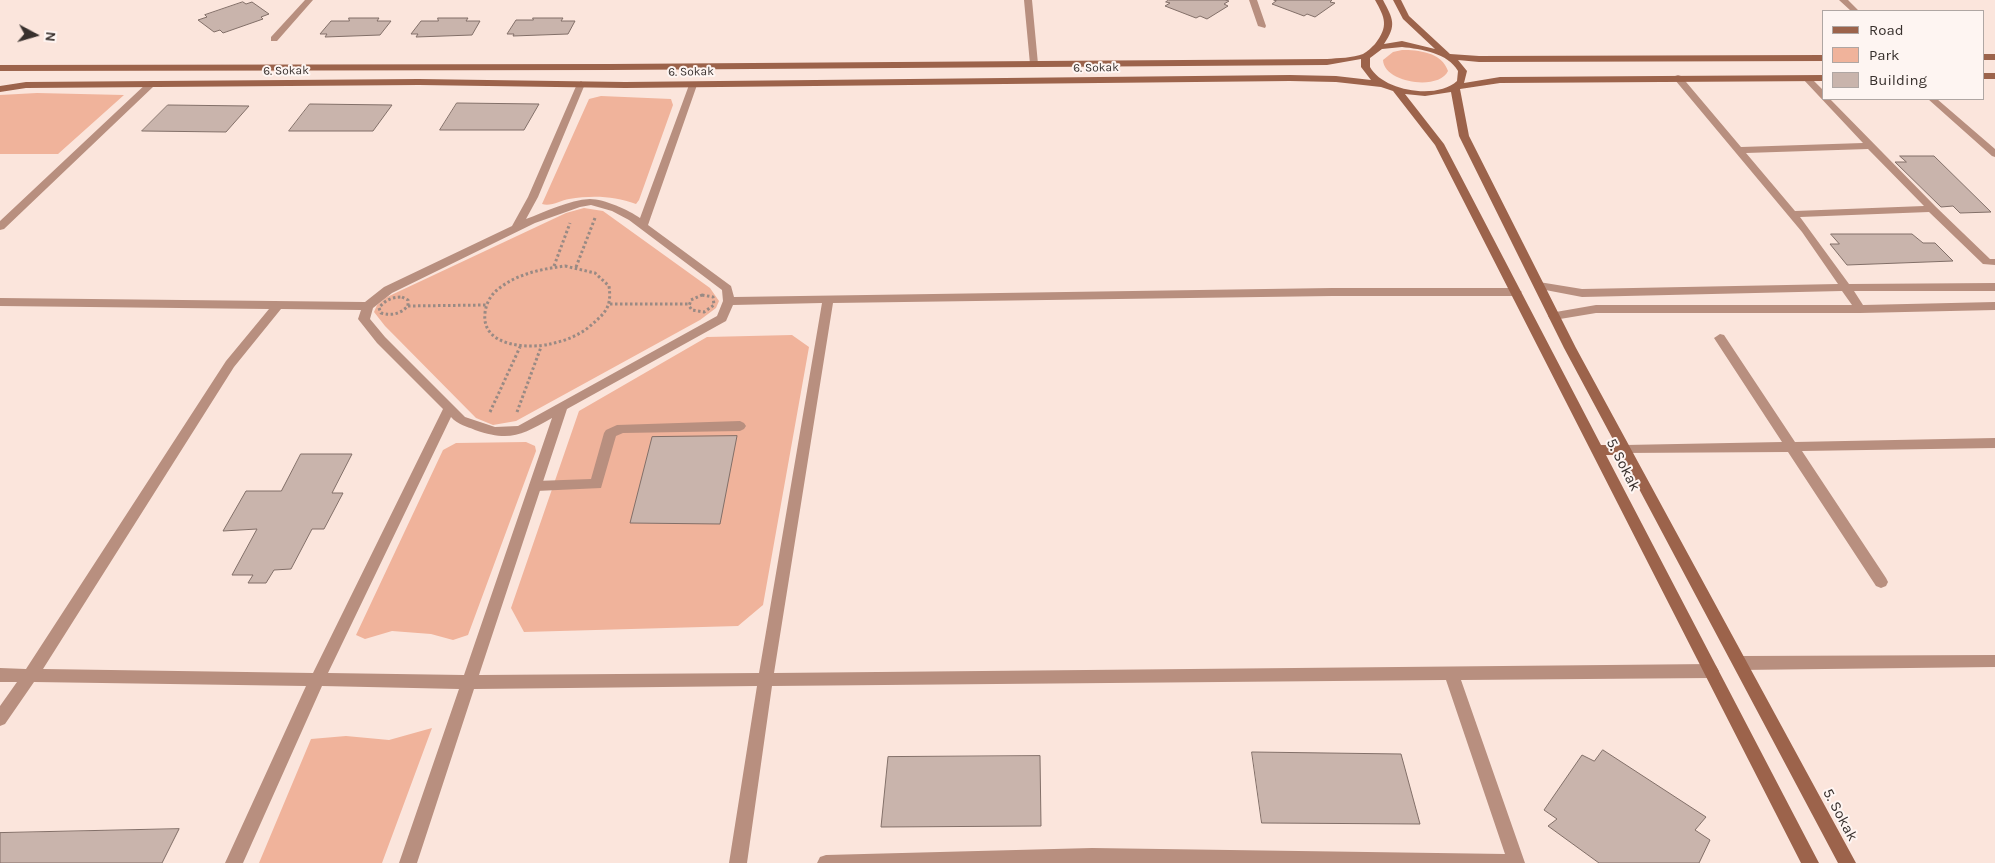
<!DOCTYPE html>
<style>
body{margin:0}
#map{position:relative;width:1995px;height:863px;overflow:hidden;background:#fbe5dc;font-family:Karla,sans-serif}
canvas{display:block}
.legend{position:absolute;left:1822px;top:10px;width:162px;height:90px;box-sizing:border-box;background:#fef5f2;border:1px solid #afa6a3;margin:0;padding:6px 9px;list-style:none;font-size:15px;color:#38302d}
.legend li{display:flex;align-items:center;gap:10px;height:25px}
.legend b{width:25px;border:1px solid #afa6a3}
.north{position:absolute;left:10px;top:10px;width:50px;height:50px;-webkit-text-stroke:4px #fef5f2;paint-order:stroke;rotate:96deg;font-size:14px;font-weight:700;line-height:20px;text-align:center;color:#38302d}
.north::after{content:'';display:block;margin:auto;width:18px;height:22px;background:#38302d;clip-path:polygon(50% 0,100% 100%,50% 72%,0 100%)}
</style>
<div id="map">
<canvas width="1995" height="863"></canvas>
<ul class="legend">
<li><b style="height:6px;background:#9c634b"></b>Road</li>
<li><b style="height:14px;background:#f0b39b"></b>Park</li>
<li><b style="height:14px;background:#c9b4ac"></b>Building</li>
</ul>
<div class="north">N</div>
</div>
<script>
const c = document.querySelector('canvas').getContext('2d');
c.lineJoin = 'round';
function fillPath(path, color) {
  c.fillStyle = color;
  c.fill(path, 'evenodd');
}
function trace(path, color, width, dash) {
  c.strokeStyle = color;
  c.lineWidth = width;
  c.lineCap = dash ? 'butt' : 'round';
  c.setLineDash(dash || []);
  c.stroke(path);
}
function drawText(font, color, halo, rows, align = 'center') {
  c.font = font + ' Karla,sans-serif';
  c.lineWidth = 4;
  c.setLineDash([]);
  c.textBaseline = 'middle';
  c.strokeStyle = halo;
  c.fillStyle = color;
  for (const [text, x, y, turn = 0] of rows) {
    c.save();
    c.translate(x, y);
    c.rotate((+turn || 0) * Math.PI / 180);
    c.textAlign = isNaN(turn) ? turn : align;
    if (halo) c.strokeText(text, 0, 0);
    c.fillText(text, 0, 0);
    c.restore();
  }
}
const green = new Path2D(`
 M 1402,50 C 1418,50 1442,52 1448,71 C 1439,91 1384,83 1383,60 L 1393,52 Z
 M 37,93 L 124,95 L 58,154 L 0,154 L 0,95 Z
 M 601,96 L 671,99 L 673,105 L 639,200 L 636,204 C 614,196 593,195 569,199 C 561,200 551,207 542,204 L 589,99 Z
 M 584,208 L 603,211 L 710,288 L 719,301 L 716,308 L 700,320 L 516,421 L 493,425 L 476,418 L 385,326 L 374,312 L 377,305 L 387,297 L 566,213 Z
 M 792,335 L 809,347 L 763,605 L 738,626 L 524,632 L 511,608 L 579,411 L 707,337 Z
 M 526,442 L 535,446 L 536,451 L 468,635 L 453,640 L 431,634 L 392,631 L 365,639 L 356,635 L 443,450 L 456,443 Z
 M 432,728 L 382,863 L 259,863 L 311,739 L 346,736 L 389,740 Z`);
const building = new Path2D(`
 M 1169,0 L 1225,0 L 1229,1 L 1224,4 L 1228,6 L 1207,19 L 1200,16 L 1196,18 L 1165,6 L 1170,3 L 1166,2 Z
 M 1274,0 L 1332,0 L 1330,2 L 1335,3 L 1315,17 L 1307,14 L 1304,16 L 1272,4 L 1276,1 Z
 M 243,2 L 246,4 L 252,2 L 269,14 L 261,17 L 263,19 L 223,33 L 220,30 L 214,32 L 198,20 L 207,17 L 205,15 Z
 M 349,18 L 379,18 L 377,21 L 391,21 L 380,35 L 325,37 L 327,34 L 320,34 L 331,21 L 349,21 Z
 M 438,18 L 468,18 L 466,21 L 480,21 L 472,35 L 416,37 L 418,34 L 411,34 L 421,21 L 438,21 Z
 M 533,18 L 563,18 L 561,21 L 575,21 L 568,34 L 513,36 L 514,34 L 507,34 L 516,20 L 533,20 Z
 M 457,103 L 539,104 L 524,130 L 440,130 Z
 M 310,104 L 392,105 L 373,131 L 289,131 Z
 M 168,105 L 249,106 L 226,132 L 142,131 Z
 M 1900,156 L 1934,156 L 1991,212 L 1960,213 L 1953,206 L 1941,207 L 1895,162 L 1906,162 Z
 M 1831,234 L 1912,234 L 1923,243 L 1935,243 L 1953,261 L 1847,265 L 1830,244 L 1839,244 Z
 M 737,436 L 720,524 L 630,523 L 652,437 Z
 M 301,454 L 352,454 L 332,493 L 343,493 L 324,529 L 312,529 L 291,569 L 274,570 L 266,583 L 248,583 L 253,575 L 232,575 L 257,529 L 223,531 L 246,491 L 281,491 Z
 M 1603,750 L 1706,817 L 1695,830 L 1710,840 L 1699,863 L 1599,863 L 1548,826 L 1557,819 L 1544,810 L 1582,755 L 1594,761 Z
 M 1252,752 L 1401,754 L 1420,824 L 1262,823 Z
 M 1040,756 L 1041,826 L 881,827 L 888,757 Z
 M 179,829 L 162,863 L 0,863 L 0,833 Z`);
const path = new Path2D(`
 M 554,266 L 570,223
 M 565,266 L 595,273 L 609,286 C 612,308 605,313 589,327 C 578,336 564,341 550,344 C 529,349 481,347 485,313 C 486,304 490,296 497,290 C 516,274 541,269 565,266 Z
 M 576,267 L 595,218
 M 702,295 L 713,297 L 714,305 L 704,312 L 692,310 L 689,306 L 691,300 Z
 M 402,297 L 408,300 L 408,306 C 400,314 392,316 381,313 L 379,308 C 385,300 392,297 402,297 Z
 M 610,304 L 689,304
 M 408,306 L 487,305
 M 490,412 L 520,347
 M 517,412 L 541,347`);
const lane = new Path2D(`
 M 1249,0 L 1257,0 L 1266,26 L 1265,28 L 1258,26 Z
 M 1720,334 L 1724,335 L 1795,442 L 1995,438 L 1995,448 L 1802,451 L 1886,578 L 1888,582 L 1886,586 L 1881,588 L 1876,586 L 1788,452 L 1621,453 L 1619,450 L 1621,447 L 1625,445 L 1782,442 L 1714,338 Z
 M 740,421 L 744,423 L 746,426 L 744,429 L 740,431 L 623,433 L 616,436 L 601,488 L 536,491 L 531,490 L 529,486 L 531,482 L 536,481 L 591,479 L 604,433 L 606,430 L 617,425 Z`);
const street = new Path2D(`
 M 305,0 L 313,0 L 277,41 L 271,41 L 271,37 Z
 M 1024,0 L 1032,0 L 1038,64 L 1034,67 L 1030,64 Z
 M 1839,0 L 1848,0 L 1859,11 L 1851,11 Z
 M 1678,75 L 1681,76 L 1741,147 L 1863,143 L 1802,78 L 1809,76 L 1824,91 L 1824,99 L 1830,99 L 1936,207 L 1990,259 L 1995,259 L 1995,265 L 1983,264 L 1929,212 L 1800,217 L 1849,284 L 1995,283 L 1995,291 L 1854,291 L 1863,305 L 1995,302 L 1995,310 L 1860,313 L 1596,313 L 1554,320 L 1550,319 L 1548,316 L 1550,313 L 1596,305 L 1852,305 L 1842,291 L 1582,297 L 1535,288 L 1534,286 L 1535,284 L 1539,282 L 1582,289 L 1838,284 L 1802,232 L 1675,80 L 1675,76 ZM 1868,149 L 1924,206 L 1795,211 L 1746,153 Z
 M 151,81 L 154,82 L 154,86 L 4,229 L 0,230 L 0,221 L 148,82 Z
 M 581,81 L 585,84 L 538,197 L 526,219 C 545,212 569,200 590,199 C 604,199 629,210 640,218 L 689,85 L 690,83 L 696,83 L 697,85 L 648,225 L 731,286 L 734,297 L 1332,288 L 1516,288 L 1522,292 L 1516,296 L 1332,296 L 833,303 L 774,673 L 1711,664 L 1716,666 L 1719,671 L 1716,676 L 1711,678 L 1461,680 L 1525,863 L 817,863 L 820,857 L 826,855 L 1092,848 L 1505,854 L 1446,680 L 772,686 L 747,863 L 729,863 L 757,686 L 474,689 L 417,863 L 399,863 L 459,689 L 322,686 L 243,863 L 225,863 L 306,686 L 34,682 L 5,724 L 0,726 L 0,706 L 17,682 L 0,682 L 0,668 L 26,669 L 226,361 L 269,309 L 0,306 L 0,298 L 365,302 L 384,287 L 512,226 L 528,197 L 577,84 ZM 591,205 L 612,211 L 629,220 L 722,290 L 723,301 L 717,316 L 518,426 L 495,427 L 465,417 L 385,337 L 370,319 L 373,308 L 392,293 L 535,223 L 580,207 ZM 822,303 L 759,673 L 479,675 L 567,409 L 726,321 L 733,305 ZM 281,309 L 361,310 L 358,319 L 377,343 L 443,409 L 313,673 L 43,669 L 234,367 ZM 451,417 C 458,425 466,426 475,430 C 510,442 522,435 552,418 L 464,675 L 328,673 Z
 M 1928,99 L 1937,99 L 1995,149 L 1995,157 L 1992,156 Z
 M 1995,655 L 1995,667 L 1740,670 L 1735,668 L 1733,663 L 1735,658 L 1740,656 Z`);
const secondary = new Path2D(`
 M 1375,0 L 1383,0 C 1393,19 1397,25 1384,44 L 1402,41 L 1435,49 L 1403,19 L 1393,0 L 1401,0 L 1409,16 L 1450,54 L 1479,56 L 1824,55 L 1824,61 L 1479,62 L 1458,60 L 1467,71 L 1464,83 L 1500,77 L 1824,75 L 1824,81 L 1500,83 L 1460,89 L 1469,136 L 1576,348 L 1856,863 L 1838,863 L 1621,455 L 1606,455 L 1819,863 L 1801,863 L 1435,145 L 1393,91 L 1381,87 L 1336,82 L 1290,81 L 625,88 L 419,85 L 26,88 L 0,92 L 0,86 L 26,82 L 419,79 L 625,82 L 1290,75 L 1336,76 L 1371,80 L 1361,67 L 1361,59 L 1327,65 L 609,70 L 0,71 L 0,65 L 609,64 L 1327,59 C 1338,58 1353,58 1363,54 C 1367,52 1372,47 1375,44 C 1389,26 1385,18 1375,0 ZM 1402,47 C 1421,49 1448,53 1458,71 L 1457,81 C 1437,100 1383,91 1370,67 L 1370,58 L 1382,49 ZM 1451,92 L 1459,136 L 1564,348 L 1616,445 L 1601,445 L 1444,144 L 1405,94 L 1425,96 Z
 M 1984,54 L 1995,54 L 1995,60 L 1984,60 Z
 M 1984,73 L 1995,73 L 1995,79 L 1984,79 Z`);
const farStreetnames = [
 ["6. Sokak",1096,68,-1],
 ["6. Sokak",286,71,-1],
 ["6. Sokak",691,72,-1]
];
const streetNames = [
 ["5. Sokak",1623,465,63],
 ["5. Sokak",1840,815,62]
];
fillPath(green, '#f0b39b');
fillPath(building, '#c9b4ac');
trace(building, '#826f68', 1);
trace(path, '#998a84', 3, [2.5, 2.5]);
fillPath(lane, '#b88f7f');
fillPath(street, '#b88f7f');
fillPath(secondary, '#9c634b');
drawText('12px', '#38302d', '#fef5f2', farStreetnames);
drawText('15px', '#38302d', '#fef5f2', streetNames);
</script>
